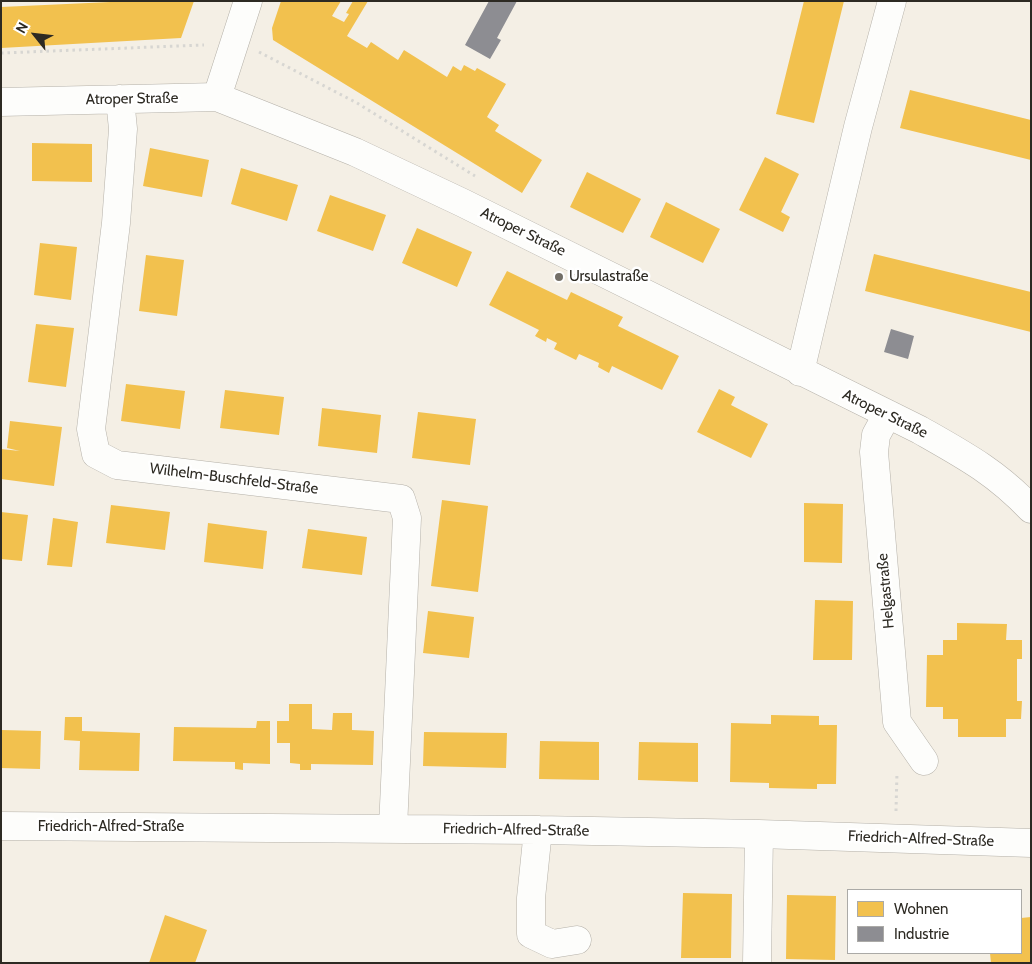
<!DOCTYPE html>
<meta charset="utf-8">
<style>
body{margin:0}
#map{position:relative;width:1032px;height:964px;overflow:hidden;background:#f4efe5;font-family:Cabin,sans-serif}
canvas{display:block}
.frame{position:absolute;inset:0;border:2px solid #2d2a23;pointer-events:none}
.legend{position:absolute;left:847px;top:889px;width:175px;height:65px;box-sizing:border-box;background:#fff;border:1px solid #abaaa7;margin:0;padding:6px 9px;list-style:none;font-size:15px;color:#2d2a23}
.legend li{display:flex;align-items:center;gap:10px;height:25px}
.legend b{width:25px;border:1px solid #abaaa7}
.north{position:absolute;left:10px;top:10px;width:50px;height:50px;-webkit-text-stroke:4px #fff;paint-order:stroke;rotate:299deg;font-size:14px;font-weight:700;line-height:20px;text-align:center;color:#2d2a23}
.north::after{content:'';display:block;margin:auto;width:18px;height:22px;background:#2d2a23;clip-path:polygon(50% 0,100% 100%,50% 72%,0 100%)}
</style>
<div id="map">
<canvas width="1032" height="964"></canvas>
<div class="frame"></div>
<ul class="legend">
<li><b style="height:14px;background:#f2c14e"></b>Wohnen</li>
<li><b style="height:14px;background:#8d8d92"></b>Industrie</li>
</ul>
<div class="north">N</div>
</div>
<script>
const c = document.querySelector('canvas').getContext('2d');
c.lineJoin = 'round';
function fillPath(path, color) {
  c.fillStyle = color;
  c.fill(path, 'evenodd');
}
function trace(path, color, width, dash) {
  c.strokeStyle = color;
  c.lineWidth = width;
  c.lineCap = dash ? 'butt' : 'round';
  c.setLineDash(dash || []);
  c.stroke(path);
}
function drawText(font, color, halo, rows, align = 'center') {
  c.font = font + ' Cabin,sans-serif';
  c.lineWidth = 5;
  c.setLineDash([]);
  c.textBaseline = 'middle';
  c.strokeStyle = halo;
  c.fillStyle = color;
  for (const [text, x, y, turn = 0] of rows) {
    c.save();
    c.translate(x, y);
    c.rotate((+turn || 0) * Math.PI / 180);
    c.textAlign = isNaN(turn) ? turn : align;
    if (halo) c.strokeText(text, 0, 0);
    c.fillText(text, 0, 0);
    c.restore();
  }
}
const homes = new Path2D(`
 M 132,1 L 194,1 L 181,38 L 1,48 L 1,7 Z
 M 281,1 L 341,1 L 332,16 L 344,22 L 349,14 L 346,13 L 353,1 L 368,1 L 347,36 L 367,48 L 371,42 L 398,60 L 404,50 L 447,77 L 453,66 L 461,71 L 464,65 L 475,71 L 477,68 L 506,84 L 487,117 L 499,125 L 495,131 L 542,160 L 522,193 L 273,40 L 272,28 Z
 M 804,1 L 844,1 L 814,123 L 776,114 Z
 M 910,90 L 1031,120 L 1031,160 L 900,128 Z
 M 32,143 L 92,144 L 92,182 L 32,181 Z
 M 150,148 L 209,160 L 202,197 L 143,186 Z
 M 765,157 L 799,174 L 781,212 L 790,217 L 783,232 L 739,210 Z
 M 241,168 L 298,185 L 287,221 L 231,204 Z
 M 587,172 L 641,199 L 623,233 L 570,207 Z
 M 330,195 L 386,215 L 373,251 L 317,231 Z
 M 666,202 L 720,229 L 703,263 L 650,237 Z
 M 417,228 L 472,252 L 457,287 L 402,263 Z
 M 40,243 L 77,247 L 71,300 L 34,295 Z
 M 874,254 L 1031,292 L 1031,332 L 865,291 Z
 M 146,255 L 184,260 L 177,316 L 139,311 Z
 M 507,271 L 567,300 L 571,292 L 623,317 L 618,326 L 679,356 L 662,390 L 612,366 L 609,373 L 598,367 L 599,363 L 579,354 L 576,360 L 554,349 L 557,343 L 547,338 L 546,342 L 535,336 L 539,330 L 489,305 Z
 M 36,324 L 74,328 L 66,387 L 28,382 Z
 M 126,384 L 185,391 L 180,429 L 121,421 Z
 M 719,389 L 735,397 L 731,405 L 768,424 L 751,458 L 697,432 Z
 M 225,390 L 284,397 L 279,435 L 220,428 Z
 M 322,408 L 381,415 L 377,453 L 318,446 Z
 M 418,412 L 476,419 L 470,465 L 412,458 Z
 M 10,421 L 62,427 L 54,486 L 1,479 L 1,449 L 20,451 L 7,448 Z
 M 442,500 L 488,506 L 478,592 L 431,586 Z
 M 804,503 L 843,504 L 842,563 L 804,562 Z
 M 111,505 L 170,512 L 165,550 L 106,543 Z
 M 1,512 L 28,515 L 22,561 L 1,559 Z
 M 53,518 L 78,522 L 72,567 L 47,565 Z
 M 208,523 L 267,531 L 263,569 L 204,562 Z
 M 308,529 L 367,537 L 362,575 L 302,568 Z
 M 815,600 L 853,601 L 852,660 L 813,660 Z
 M 428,611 L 474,617 L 469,658 L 423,653 Z
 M 957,623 L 1007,624 L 1006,640 L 1022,640 L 1022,659 L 1017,659 L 1017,701 L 1022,701 L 1021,719 L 1006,719 L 1006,737 L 958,737 L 958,719 L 943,719 L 943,707 L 926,707 L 927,655 L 943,655 L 943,640 L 957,640 Z
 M 289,704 L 312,704 L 312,729 L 332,730 L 333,713 L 352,713 L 352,730 L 374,731 L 373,765 L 311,764 L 311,770 L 300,770 L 300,764 L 290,763 L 290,743 L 277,743 L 277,721 L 289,721 Z
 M 771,715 L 819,716 L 819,725 L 837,725 L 836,784 L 817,784 L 817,789 L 769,788 L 769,783 L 730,782 L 731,723 L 771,724 Z
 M 65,717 L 82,717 L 82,731 L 140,733 L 139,771 L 79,770 L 80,741 L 64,740 Z
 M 257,721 L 270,721 L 270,764 L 243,763 L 243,770 L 235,769 L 235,762 L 173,761 L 174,727 L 256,728 Z
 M 1,730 L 41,731 L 40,769 L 1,768 Z
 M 424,732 L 507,733 L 506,768 L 423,766 Z
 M 540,741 L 599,742 L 599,780 L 539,779 Z
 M 639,742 L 698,743 L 698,782 L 638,780 Z
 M 683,893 L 732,894 L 731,958 L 681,958 Z
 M 787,895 L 836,896 L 835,960 L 786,959 Z
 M 165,915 L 207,930 L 195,963 L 149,963 Z
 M 1031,917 L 1031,963 L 991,963 L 990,953 L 1021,953 L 1021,918 Z`);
const industry = new Path2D(`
 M 489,1 L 517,1 L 497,38 L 501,40 L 490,59 L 465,45 Z
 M 891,329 L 914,336 L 908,359 L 884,352 Z`);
const path = new Path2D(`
 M 259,52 L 357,103 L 475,176
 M 1,53 L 204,45
 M 896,811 L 897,772`);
const minor = new Path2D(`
 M 217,97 L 248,1
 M 120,99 L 123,129 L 116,223 L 91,429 L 96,454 L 117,465 L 401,499 L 407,518 L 393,828
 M 1,102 L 217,97 L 355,152 L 463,203 L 920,430 C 964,455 996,472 1031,509
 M 800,372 L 858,127 L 892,1
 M 887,415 L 876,435 L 874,452 L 897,722 L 924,761
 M 1,826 L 538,830 L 759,834 L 1031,843
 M 538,830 L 531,898 L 531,934 L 552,944 L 577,940
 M 757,963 L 759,834`);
const markers = [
 [559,277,5,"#736f67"]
];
const streetNames = [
 ["Atroper Straße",132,99,-1],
 ["Atroper Straße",523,232,26],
 ["Atroper Straße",885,414,26],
 ["Wilhelm-Buschfeld-Straße",234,479,7],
 ["Helgastraße",886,591,-95],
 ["Friedrich-Alfred-Straße",111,827],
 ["Friedrich-Alfred-Straße",516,830,1],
 ["Friedrich-Alfred-Straße",921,839,2]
];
const poiNames = [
 ["Ursulastraße",569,277]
];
fillPath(homes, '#f2c14e');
fillPath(industry, '#8d8d92');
trace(minor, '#b4b0a8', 29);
trace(path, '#d7d6d2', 3, [2.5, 4]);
trace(minor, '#fdfdfb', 28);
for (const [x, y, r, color] of markers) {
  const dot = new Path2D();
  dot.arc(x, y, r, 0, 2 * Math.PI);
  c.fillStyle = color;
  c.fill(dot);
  trace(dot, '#fff', 2);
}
drawText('15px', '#2d2a23', '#fff', streetNames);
drawText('15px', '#2d2a23', '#fff', poiNames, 'left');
</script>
